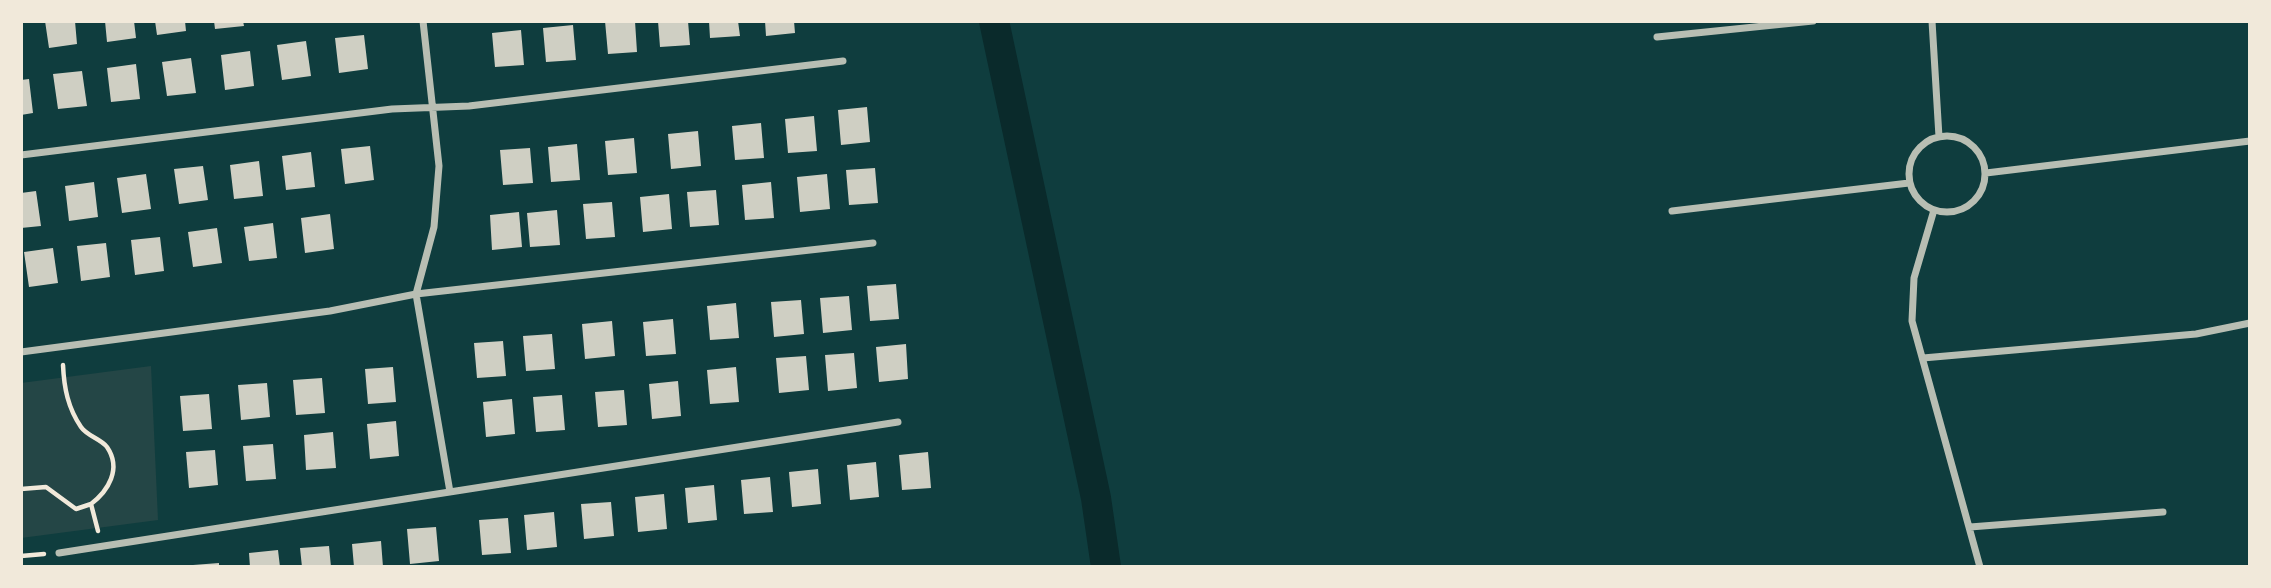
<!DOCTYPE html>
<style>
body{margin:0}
#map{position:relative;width:2271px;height:588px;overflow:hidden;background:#0f3d3e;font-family:"Noto Sans",sans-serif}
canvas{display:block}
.frame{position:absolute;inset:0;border:23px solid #f1e9da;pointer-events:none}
</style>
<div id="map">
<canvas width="2271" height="588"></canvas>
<div class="frame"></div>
</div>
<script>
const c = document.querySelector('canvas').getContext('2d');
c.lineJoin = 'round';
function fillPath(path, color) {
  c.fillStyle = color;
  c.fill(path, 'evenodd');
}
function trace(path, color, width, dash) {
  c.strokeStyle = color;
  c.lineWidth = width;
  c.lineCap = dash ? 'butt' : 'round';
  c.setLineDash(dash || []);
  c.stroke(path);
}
const green = new Path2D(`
 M 151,366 L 158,520 L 21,538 L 21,383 Z`);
const canal = new Path2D(`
 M 994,21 L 1096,498 L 1106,567`);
const building = new Path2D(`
 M 45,21 L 75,21 L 77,44 L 49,48 Z
 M 105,21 L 134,21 L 136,38 L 107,42 Z
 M 155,21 L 185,21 L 186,31 L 157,35 Z
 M 214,21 L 243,21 L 244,26 L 215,29 Z
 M 605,21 L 635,21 L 637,52 L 608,54 Z
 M 658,21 L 688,21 L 690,45 L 660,47 Z
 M 709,21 L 738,21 L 740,36 L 710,38 Z
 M 765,21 L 794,21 L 795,33 L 766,36 Z
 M 573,25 L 576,60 L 546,62 L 543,28 Z
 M 521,30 L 524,65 L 495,67 L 492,33 Z
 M 364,35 L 368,69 L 339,73 L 335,38 Z
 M 306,41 L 311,76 L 282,80 L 277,45 Z
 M 250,51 L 254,86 L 225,90 L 221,55 Z
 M 191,58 L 196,93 L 167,96 L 162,62 Z
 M 136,64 L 140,99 L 111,102 L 107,68 Z
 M 82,71 L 87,106 L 58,109 L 53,74 Z
 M 29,79 L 33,113 L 21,115 L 21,80 Z
 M 867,107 L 870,142 L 841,145 L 838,110 Z
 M 814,116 L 817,151 L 788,153 L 785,119 Z
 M 761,123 L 764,158 L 735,160 L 732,126 Z
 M 698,131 L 701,166 L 671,169 L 668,134 Z
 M 634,138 L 637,173 L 608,175 L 605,141 Z
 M 577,144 L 580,180 L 551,182 L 548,147 Z
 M 370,146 L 374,180 L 345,184 L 341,149 Z
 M 530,148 L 533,183 L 503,185 L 500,150 Z
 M 311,152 L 315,187 L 286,190 L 282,156 Z
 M 259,161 L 263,196 L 234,199 L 230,165 Z
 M 203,166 L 208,200 L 179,204 L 174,169 Z
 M 875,168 L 878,203 L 849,205 L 846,170 Z
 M 146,174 L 151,209 L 122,213 L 117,178 Z
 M 827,174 L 830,209 L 800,212 L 797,177 Z
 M 94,182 L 98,217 L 69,221 L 65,186 Z
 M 771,182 L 774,218 L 745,220 L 742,185 Z
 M 716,190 L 719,225 L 690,227 L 687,192 Z
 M 36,191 L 41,226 L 21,228 L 21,193 Z
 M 669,194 L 672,229 L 643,232 L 640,197 Z
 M 612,202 L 615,237 L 586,239 L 583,204 Z
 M 557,210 L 560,245 L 530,247 L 527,213 Z
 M 519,212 L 522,247 L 492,250 L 490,215 Z
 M 330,214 L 334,249 L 305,253 L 301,218 Z
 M 273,223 L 277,258 L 249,261 L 244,227 Z
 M 217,228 L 222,263 L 193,267 L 188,232 Z
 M 160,237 L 164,271 L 135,275 L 131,240 Z
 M 106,243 L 110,277 L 81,281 L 77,246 Z
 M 53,248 L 58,283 L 29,287 L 24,252 Z
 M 896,284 L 899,319 L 870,321 L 867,286 Z
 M 849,296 L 852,330 L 823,333 L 820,298 Z
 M 801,300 L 804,334 L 774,337 L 771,302 Z
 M 736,303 L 739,338 L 710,340 L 707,306 Z
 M 673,319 L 676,354 L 646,356 L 643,322 Z
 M 612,321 L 615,356 L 585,359 L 582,324 Z
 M 552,334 L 555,369 L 526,371 L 523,336 Z
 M 503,341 L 506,376 L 477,378 L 474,343 Z
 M 906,344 L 908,379 L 879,382 L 876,347 Z
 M 854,353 L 857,388 L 828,391 L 825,355 Z
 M 806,356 L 809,390 L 779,393 L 776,358 Z
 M 393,367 L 396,402 L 368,404 L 365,369 Z
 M 736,367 L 739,402 L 710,404 L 707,370 Z
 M 322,378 L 325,413 L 296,415 L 293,380 Z
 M 678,381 L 681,416 L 652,419 L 649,384 Z
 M 267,383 L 270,417 L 241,420 L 238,385 Z
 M 624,390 L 627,425 L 598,427 L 595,392 Z
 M 209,394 L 212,429 L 183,431 L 180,396 Z
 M 562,395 L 565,430 L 536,432 L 533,397 Z
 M 512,399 L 515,434 L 486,437 L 483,402 Z
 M 396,421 L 399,456 L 370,459 L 367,424 Z
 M 333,432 L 336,468 L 306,470 L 304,435 Z
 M 273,444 L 276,479 L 246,481 L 243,446 Z
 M 215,450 L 218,485 L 189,488 L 186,452 Z
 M 928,452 L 931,488 L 902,490 L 899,455 Z
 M 876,462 L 879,497 L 850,500 L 847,465 Z
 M 818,469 L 821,504 L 792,507 L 789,472 Z
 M 770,477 L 773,512 L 744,514 L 741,480 Z
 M 714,485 L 717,520 L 688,523 L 685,488 Z
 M 664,494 L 667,529 L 638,532 L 635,497 Z
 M 611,502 L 614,536 L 584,539 L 581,504 Z
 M 554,512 L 557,547 L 527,550 L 524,515 Z
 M 508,518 L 511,553 L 482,555 L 479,520 Z
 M 436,527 L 439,561 L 410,564 L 407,529 Z
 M 381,541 L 383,567 L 354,567 L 352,544 Z
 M 329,546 L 331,567 L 302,567 L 300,548 Z
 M 278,550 L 280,567 L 250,567 L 249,553 Z
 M 219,563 L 219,567 L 193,567 L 193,565 Z`);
const path = new Path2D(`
 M 63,365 C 64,388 68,408 81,427 C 87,436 101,439 107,447 C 122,469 108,491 91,504 L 98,531
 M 21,489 L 46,487 L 76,509 L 91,504
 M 21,556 L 44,554`);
const minor = new Path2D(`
 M 423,21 L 439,166 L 434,227 L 416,294 L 450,492
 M 1932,21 L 1939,137
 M 1657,37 L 1813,21
 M1909 174a38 38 0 1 1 76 0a38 38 0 1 1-76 0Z
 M 21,155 L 392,109 L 469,106 L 843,61
 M 1986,173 L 2250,141
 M 1934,210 L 1914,278 L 1912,321 L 1980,567
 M 1672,211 L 1909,183
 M 21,352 L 330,311 L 416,294 L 873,243
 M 1923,358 L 2196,334 L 2250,323
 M 1970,527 L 2163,512
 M 59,553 L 898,422`);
fillPath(green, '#244646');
trace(canal, '#0a2a2b', 30);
fillPath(building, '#cfcfc3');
trace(path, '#f1e9da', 4.5);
trace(minor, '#b8beb3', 7);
</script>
